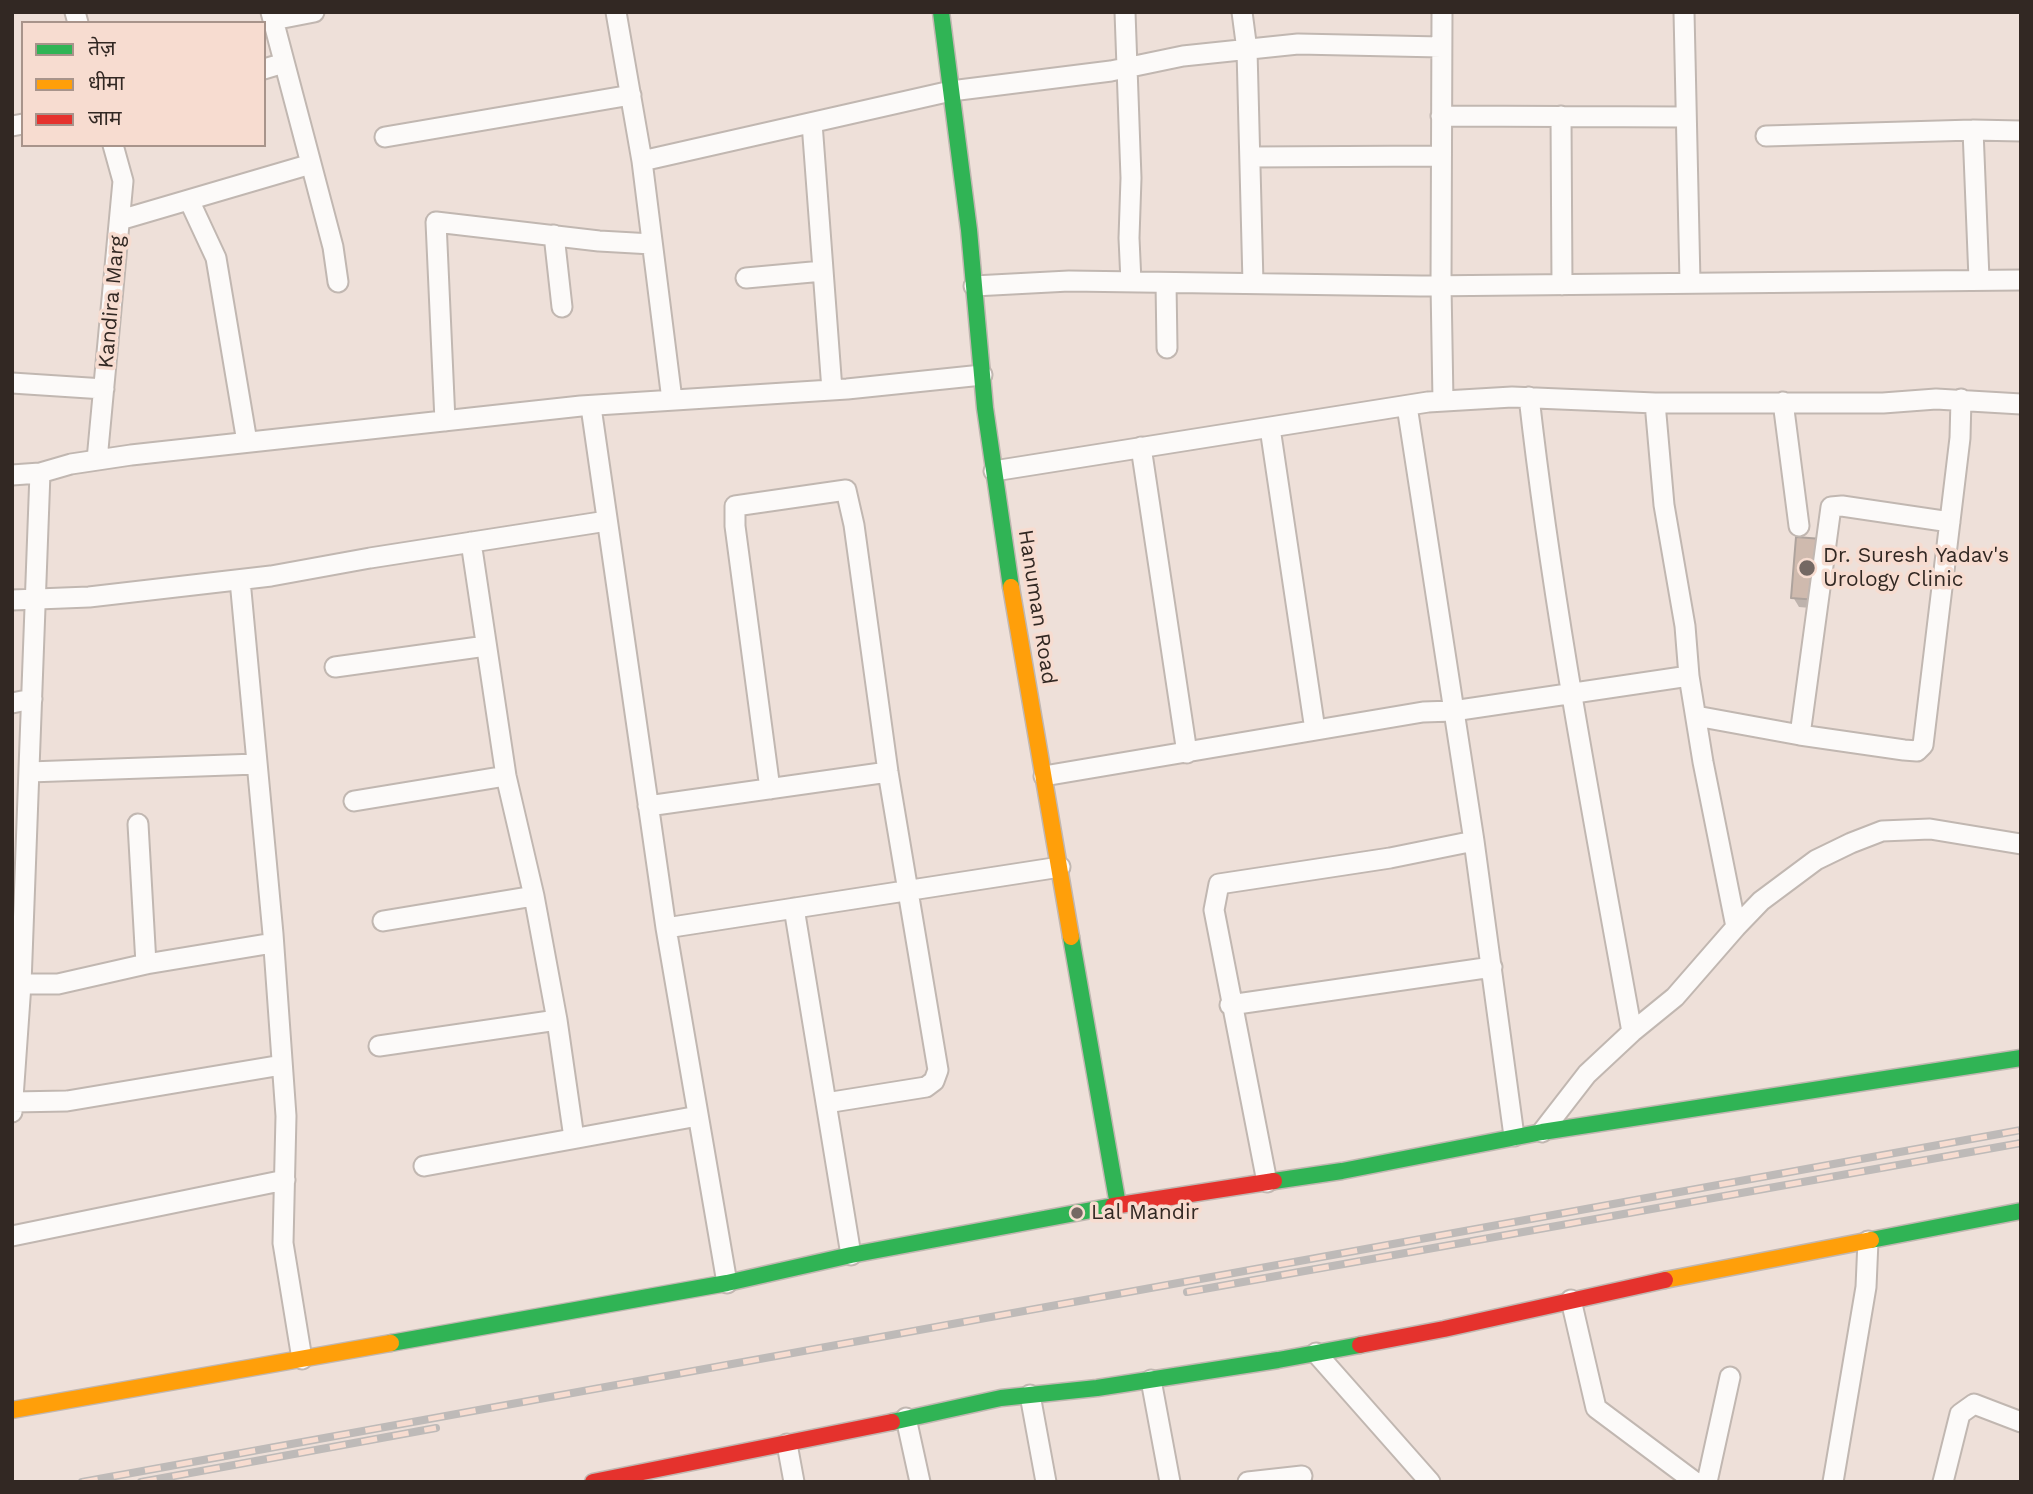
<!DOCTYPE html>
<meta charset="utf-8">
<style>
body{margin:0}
#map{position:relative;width:2033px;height:1494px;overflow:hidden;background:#eee0d9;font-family:"Work Sans","Noto Sans Devanagari",sans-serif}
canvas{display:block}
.frame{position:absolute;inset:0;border:14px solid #322823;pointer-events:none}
.legend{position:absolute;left:21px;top:21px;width:245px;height:126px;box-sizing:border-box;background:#f7dcd0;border:2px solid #a8948b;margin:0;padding:9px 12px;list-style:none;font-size:21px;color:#322823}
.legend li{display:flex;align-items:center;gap:14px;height:35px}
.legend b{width:35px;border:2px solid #a8948b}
</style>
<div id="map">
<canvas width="2033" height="1494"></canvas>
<div class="frame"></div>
<ul class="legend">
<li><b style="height:9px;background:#30b455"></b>तेज़</li>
<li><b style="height:9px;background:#ff9f0a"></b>धीमा</li>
<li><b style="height:9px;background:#e5322d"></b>जाम</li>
</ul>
</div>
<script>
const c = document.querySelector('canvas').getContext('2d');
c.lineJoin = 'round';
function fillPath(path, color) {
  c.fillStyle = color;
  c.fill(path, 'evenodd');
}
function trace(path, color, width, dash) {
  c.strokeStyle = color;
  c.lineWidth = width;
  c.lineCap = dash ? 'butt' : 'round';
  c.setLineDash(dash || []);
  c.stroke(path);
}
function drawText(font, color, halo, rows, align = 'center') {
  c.font = font + ' "Work Sans",sans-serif';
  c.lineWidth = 7;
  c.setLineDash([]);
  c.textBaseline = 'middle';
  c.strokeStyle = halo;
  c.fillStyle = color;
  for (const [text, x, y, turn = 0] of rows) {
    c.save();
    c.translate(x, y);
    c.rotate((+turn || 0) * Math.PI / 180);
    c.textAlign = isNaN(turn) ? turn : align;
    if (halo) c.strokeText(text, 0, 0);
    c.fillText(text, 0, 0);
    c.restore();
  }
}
const shadow = new Path2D(`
 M 1821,541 L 1822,609 L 1799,607 L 1793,597 Z`);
const building = new Path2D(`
 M 1796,537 L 1822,539 L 1817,600 L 1791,598 Z`);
const street = new Path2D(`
 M 75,12 L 78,23
 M 271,12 L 333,247 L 338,282
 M 616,12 L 642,161 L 672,400
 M 1125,12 L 1131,178 L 1129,238 L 1131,282
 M 1242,12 L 1247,50 L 1253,283
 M 1442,12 L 1441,285 L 1443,401
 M 1684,12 L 1690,282
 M 273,20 L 314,12
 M 264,69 L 284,63
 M 1441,116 L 1685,117
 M 1561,116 L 1562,285
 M 812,123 L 832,390
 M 12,126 L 23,124
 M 1973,130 L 1979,279
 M 1766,136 L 1973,130 L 2021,131
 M 385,137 L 631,95
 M 1250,157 L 1441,156
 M 642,161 L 951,91 L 1111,71 L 1183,56 L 1298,44 L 1441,47
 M 189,200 L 216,258 L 247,442
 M 120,220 L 311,164
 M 554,235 L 562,307
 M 746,278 L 823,271
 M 1166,283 L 1167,348
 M 974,286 L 1069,281 L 1421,286 L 2021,280
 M 12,383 L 104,389
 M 1529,397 C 1553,610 1594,821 1632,1032
 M 1783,402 L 1799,526
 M 1655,403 L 1664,505 L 1685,626 L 1689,676 L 1703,762 L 1736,927
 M 1407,406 L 1474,841 L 1514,1136
 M 591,407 L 666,928 L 727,1283
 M 445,421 L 436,222 L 599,241 L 652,244
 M 1270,428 L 1315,730
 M 1141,447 L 1187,753
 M 97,460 L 123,181 L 113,145
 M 994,471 L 1428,402 L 1512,397 L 1655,403 L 1883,403 L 1936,399 L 2021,404
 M 12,475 L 40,473 L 71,464 L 131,455 L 581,406 L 847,389 L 982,375
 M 471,542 L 506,776 L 534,896 L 557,1020 L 574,1138
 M 240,580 L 273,934 L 286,1116 L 283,1243 L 302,1359
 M 12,600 L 89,597 L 271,576 L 370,558 L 607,521
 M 335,667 L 486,646
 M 12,703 L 32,699
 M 1696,716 L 1800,735 L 1904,750 L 1917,751 L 1923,745 L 1960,438 L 1961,399
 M 1800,735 L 1831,507 L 1842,506 L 1950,522
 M 29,772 L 257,764
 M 1044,776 L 1423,712 L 1453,711 L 1689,676
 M 770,789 L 735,526 L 735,506 L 846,490 L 854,525 L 888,772 L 938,1070 L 934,1081 L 926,1087 L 826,1103
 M 354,801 L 506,776
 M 648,806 L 888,772
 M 138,824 L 146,964
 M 794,908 L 851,1255
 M 383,921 L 534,896
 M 666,928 L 1060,867
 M 21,984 L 58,984 L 146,964 L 273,943
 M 1230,1005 L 1492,967
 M 379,1046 L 557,1020
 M 13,1102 L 67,1101 L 282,1065
 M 12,1112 L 21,984 L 40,473
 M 1542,1132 L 1587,1074 L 1632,1032 L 1675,997 L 1736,927 L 1761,901 L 1816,860 L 1851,843 L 1882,831 L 1930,829 L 2021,844
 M 424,1166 L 698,1116
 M 1267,1182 L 1214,910 L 1219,884 L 1390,858 L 1474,841
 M 12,1236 L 285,1180
 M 1571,1300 L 1596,1408 L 1695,1482
 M 1316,1353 L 1430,1482
 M 1151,1380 L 1170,1482
 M 1030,1395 L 1046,1482
 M 906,1418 L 920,1482
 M 787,1444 L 794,1482
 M 1248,1482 L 1302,1476
 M 1707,1482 L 1730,1377
 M 1833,1482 L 1866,1287 L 1868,1241
 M 1943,1482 L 1960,1414 L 1974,1404 L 2021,1422`);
const fast = new Path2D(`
 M 941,12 L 969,230 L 985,408 L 1011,587
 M 1071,937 L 1118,1205
 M 1274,1181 L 1342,1171 L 1542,1132 L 2021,1058
 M 1871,1240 L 2021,1211
 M 391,1343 L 727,1283 L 851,1255 L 1113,1206
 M 892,1422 L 1001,1398 L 1097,1388 L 1278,1360 L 1360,1345`);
const slow = new Path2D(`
 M 1011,587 L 1071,937
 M 1665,1280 L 1871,1240
 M 12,1410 L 391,1343`);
const jam = new Path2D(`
 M 1113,1206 L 1274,1181
 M 1360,1345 L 1444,1329 L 1665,1280
 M 593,1482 L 892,1422`);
const rail = new Path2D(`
 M 1187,1292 L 2021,1143
 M 82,1482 L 2021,1130
 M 141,1482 L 436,1428`);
const markers = [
 [1807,568,9,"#746863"],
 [1077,1213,7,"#746863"]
];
const streetNames = [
 ["Kandira Marg",112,302,-85],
 ["Hanuman Road",1037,607,81]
];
const poiNames = [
 ["Dr. Suresh Yadav's",1823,556],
 ["Urology Clinic",1823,580],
 ["Lal Mandir",1091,1213]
];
fillPath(shadow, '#0003');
fillPath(building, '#cfbaae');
trace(building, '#aea39d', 2);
trace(street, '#c1b7b1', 23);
trace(fast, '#c1b7b1', 19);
trace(slow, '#c1b7b1', 19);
trace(jam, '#c1b7b1', 19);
trace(street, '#fcfaf9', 19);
trace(fast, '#30b455', 16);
trace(slow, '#ff9f0a', 16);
trace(jam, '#e5322d', 16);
trace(rail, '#bebab8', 8);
trace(rail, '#f7dcd0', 5, [16]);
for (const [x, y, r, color] of markers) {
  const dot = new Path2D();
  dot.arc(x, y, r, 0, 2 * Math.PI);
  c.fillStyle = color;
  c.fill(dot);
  trace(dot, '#f7dcd0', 2.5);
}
drawText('21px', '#322823', '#f7dcd0', streetNames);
drawText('21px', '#322823', '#f7dcd0', poiNames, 'left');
</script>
